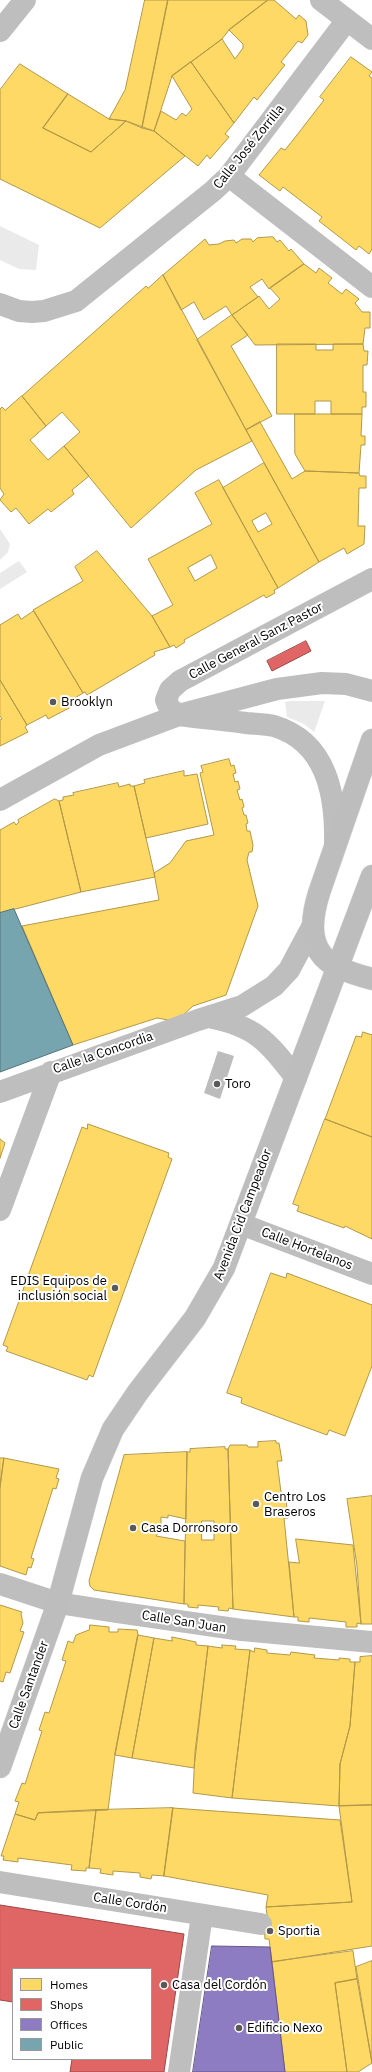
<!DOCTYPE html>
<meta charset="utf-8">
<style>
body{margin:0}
#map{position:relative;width:372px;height:2072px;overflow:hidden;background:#fff;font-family:"IBM Plex Sans",sans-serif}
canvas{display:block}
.legend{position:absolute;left:12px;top:1968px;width:140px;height:92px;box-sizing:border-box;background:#fff;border:1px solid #999;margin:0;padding:5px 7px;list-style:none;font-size:12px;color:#000}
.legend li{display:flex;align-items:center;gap:8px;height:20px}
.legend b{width:20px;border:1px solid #999}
</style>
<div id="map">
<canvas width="372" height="2072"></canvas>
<ul class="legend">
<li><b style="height:11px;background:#ffd966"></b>Homes</li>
<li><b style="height:11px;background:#e06666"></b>Shops</li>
<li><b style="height:11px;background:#8e7cc3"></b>Offices</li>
<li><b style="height:11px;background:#76a5af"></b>Public</li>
</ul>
</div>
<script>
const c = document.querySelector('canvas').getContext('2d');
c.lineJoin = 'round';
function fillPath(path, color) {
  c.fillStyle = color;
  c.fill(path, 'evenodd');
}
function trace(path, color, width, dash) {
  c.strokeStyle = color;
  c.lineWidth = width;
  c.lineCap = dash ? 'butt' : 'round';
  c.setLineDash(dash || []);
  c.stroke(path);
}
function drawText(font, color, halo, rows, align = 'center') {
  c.font = font + ' "IBM Plex Sans",sans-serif';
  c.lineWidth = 4;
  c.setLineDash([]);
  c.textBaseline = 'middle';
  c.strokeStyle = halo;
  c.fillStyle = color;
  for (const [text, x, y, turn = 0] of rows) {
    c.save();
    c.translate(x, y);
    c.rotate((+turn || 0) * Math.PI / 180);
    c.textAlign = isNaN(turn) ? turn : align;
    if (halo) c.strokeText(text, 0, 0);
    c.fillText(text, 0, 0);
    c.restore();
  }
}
const green = new Path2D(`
 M 0,226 L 39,245 L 36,270 L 19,269 L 0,260 Z
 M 0,529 L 10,544 L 8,552 L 0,560 Z
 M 19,561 L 27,572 L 0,589 L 0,573 Z
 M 290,701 L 325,701 L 314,732 L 304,724 L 287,717 L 285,702 Z`);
const water = new Path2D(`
 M 218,1051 L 234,1056 L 220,1099 L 204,1093 Z`);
const homes = new Path2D(`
 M 145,0 L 168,0 L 142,128 L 126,121 L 109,119 L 125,90 Z
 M 168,0 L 268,0 L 229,30 L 222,39 L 172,76 L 154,131 L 142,128 Z
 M 268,0 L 274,0 L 296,19 L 299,15 L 306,21 L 308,35 L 302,43 L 298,41 L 281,62 L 285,65 L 257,100 L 254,97 L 234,123 L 191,62 L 222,39 L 235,59 L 243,48 L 243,44 L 229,30 Z
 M 351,57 L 372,72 L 369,76 L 372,78 L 372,249 L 369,254 L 359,246 L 356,250 L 319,221 L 322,217 L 283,187 L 280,191 L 259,175 L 281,148 L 285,150 L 297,135 L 324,100 L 320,97 Z
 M 191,62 L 234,123 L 225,134 L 229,137 L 210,159 L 207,155 L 198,166 L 154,131 L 161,111 L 176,120 L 182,113 L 186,116 L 192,109 L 172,76 Z
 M 20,64 L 68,94 L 43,128 L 91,152 L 126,121 L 154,131 L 185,156 L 100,228 L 0,179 L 0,90 Z
 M 68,94 L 109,119 L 126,121 L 91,152 L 43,128 Z
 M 273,237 L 277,242 L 280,240 L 289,251 L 291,249 L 304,264 L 269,289 L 262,279 L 250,287 L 258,297 L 232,315 L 226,306 L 204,320 L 194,302 L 181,310 L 163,275 L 205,239 L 209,245 L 219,244 L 225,241 L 234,240 L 236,243 L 242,239 L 251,239 L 253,242 L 257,238 Z
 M 304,264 L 316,273 L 319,268 L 332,278 L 328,283 L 342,294 L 346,289 L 359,299 L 355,303 L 362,312 L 370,312 L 370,328 L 365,328 L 363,344 L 255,345 L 232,315 L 259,296 L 269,309 L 280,299 L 270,288 Z
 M 163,275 L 252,441 L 196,470 L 131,528 L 64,446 L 80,432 L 62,412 L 46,426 L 22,396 L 146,286 L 148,288 Z
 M 232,315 L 248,335 L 231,346 L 272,416 L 246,430 L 197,340 Z
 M 277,344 L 316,344 L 316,350 L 333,350 L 333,344 L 363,344 L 364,351 L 368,351 L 367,365 L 363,365 L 363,392 L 366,392 L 366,407 L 362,407 L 362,414 L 331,414 L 331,401 L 315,401 L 315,414 L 277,414 Z
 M 22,396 L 46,426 L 30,440 L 48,460 L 64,446 L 89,476 L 72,490 L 74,494 L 51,512 L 48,509 L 29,524 L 16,508 L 11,512 L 0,500 L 4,494 L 0,488 L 0,409 L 2,407 L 5,410 Z
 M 295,414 L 362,414 L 361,436 L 365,436 L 365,445 L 361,445 L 359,473 L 305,471 L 295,454 Z
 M 260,422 L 292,479 L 305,471 L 359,473 L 360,476 L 366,476 L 366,488 L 359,488 L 358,526 L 365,526 L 364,544 L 347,554 L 344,548 L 319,562 L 246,430 Z
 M 264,463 L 319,562 L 278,588 L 223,488 ZM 266,513 L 272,524 L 258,532 L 252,521 Z
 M 219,480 L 278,588 L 274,590 L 275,593 L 266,598 L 264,595 L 184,640 L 185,642 L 176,648 L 174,645 L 170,647 L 152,616 L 173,605 L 148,559 L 212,524 L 195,493 ZM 211,555 L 217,568 L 195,581 L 188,568 Z
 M 97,551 L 152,616 L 170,647 L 154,652 L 155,655 L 87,695 L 85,692 L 83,693 L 33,610 L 83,581 L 75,567 Z
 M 34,611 L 83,693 L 70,701 L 73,706 L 48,719 L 46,715 L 27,725 L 0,680 L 0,625 L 18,614 L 21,619 Z
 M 294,648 L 298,656 L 288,662 L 284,654 Z
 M 0,680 L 27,725 L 25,727 L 28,732 L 0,746 L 0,720 L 2,719 L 0,716 Z
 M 229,759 L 231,766 L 234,765 L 236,773 L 233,774 L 235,782 L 238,781 L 240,789 L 237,790 L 240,800 L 242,799 L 244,807 L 242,808 L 244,815 L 246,815 L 248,823 L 246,824 L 247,831 L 250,831 L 253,845 L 252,852 L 249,852 L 247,860 L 258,906 L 226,995 L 193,1006 L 182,1016 L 180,1015 L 174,1021 L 157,1018 L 73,1045 L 22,926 L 159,900 L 154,873 L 170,863 L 186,841 L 214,835 L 200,773 L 203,772 L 201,766 Z
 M 184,771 L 184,776 L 197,774 L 208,824 L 146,838 L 134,786 L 145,783 L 144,780 Z
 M 118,783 L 119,787 L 130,784 L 130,786 L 134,786 L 155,877 L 81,892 L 59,801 L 63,800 L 63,797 L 74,795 L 73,793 Z
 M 55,799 L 59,801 L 81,892 L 0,913 L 0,830 L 14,822 L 16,825 L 19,822 L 18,820 Z
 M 363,1032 L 372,1035 L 372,1137 L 325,1119 L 356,1036 L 361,1037 Z
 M 325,1119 L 372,1137 L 372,1239 L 345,1226 L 344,1228 L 297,1211 L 299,1206 L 293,1204 Z
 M 88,1124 L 169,1153 L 168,1157 L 172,1159 L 93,1377 L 89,1375 L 87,1380 L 6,1351 L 8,1347 L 3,1345 L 82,1127 L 87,1129 Z
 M 0,1139 L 5,1143 L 0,1158 Z
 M 271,1273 L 286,1278 L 287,1273 L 372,1305 L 372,1366 L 345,1436 L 329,1430 L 327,1435 L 286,1420 L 241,1403 L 242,1398 L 227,1393 Z
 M 276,1441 L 276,1443 L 279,1443 L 282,1461 L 277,1461 L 282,1500 L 286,1499 L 288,1518 L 284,1518 L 294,1617 L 233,1609 L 228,1449 L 230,1445 L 247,1445 L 248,1447 L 258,1447 L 258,1442 Z
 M 225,1447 L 225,1449 L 228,1449 L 233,1609 L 229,1608 L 228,1611 L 218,1610 L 219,1607 L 198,1605 L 198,1608 L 188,1607 L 188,1604 L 184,1604 L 187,1452 L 190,1452 L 190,1449 ZM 202,1521 L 214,1521 L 214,1540 L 202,1540 Z
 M 187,1452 L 186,1519 L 168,1515 L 168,1518 L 161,1517 L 161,1529 L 156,1536 L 185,1541 L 184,1604 L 94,1590 L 90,1586 L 89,1581 L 124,1455 Z
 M 0,1458 L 4,1458 L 0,1487 Z
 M 4,1458 L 59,1469 L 56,1478 L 59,1479 L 56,1489 L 53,1488 L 31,1558 L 34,1559 L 31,1568 L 28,1567 L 26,1575 L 0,1566 L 0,1487 Z
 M 372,1496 L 372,1624 L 361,1624 L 357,1566 L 347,1499 Z
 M 296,1539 L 353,1545 L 361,1624 L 357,1623 L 357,1627 L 346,1627 L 346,1622 L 309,1618 L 309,1622 L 298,1621 L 298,1617 L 294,1617 L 289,1562 L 299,1563 Z
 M 0,1605 L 22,1612 L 21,1614 L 23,1623 L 20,1631 L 24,1632 L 10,1673 L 6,1672 L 3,1682 L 0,1681 Z
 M 90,1625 L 109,1627 L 109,1632 L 118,1632 L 118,1629 L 137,1630 L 138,1635 L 115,1755 L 108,1810 L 38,1813 L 35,1820 L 15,1814 L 19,1802 L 15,1801 L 22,1783 L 25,1784 L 42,1731 L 39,1730 L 45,1712 L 49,1713 L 66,1661 L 62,1660 L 68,1641 L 73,1643 L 76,1635 L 89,1630 Z
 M 138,1635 L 154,1638 L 132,1758 L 115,1755 Z
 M 172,1637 L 196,1642 L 196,1645 L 208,1646 L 194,1768 L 132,1758 L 154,1638 L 172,1641 Z
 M 222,1645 L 236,1646 L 235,1649 L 250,1650 L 232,1798 L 193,1793 L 195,1752 L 208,1646 L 222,1648 Z
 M 255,1648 L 267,1650 L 267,1653 L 290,1655 L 291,1652 L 315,1655 L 314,1658 L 339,1660 L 339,1658 L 350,1659 L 350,1662 L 355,1662 L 350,1726 L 340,1764 L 339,1806 L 232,1798 L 250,1650 L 254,1652 Z
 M 372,1656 L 372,1805 L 339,1806 L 340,1764 L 350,1726 L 355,1662 L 360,1662 L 360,1657 Z
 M 372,1805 L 372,1946 L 272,1962 L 269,1939 L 265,1939 L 264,1924 L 268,1923 L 266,1907 L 352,1902 L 339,1806 Z
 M 173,1808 L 164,1876 L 152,1875 L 151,1879 L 140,1877 L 140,1873 L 113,1871 L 113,1875 L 100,1873 L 101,1869 L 89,1868 L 96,1810 Z
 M 173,1808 L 340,1820 L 352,1902 L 266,1907 L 268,1895 L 164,1876 Z
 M 96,1810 L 89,1868 L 86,1868 L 86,1871 L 71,1870 L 72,1865 L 18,1858 L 18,1862 L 3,1860 L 4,1856 L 1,1856 L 15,1814 L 35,1820 L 38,1813 Z
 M 353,1951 L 357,1979 L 335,1983 L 347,2072 L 285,2072 L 272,1962 Z
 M 372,1961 L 372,2063 L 356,1967 Z
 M 357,1979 L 372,2063 L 358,2072 L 347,2072 L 335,1983 Z`);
const shops = new Path2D(`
 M 306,641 L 311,651 L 272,671 L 267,661 Z
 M 0,1905 L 184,1934 L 164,2072 L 70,2072 L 72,2059 L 151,2059 L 151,1969 L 13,1969 L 13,2002 L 0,2000 Z`);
const offices = new Path2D(`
 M 212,1946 L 270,1947 L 285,2072 L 193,2072 Z`);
const public = new Path2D(`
 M 14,909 L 73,1045 L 0,1072 L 0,913 Z`);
const minor = new Path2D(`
 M 321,0 L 372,39
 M 0,31 L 25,0
 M 229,176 L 372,287
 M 0,304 L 19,311 L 32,312 L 44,311 L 76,301 L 213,191 L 229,176 L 347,20
 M 0,800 L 99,745 L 179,715 L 277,689 L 322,683 L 346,684 L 372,691
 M 335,844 C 336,795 327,742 274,726 C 265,724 255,724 246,723 C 224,720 202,718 179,715 L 170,709 L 166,700 L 170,690 L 180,681 L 372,579
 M 208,1017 C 256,1026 267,1041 296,1078
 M 0,1092 L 198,1020 L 242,1006 L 274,986 L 289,970 L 312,927
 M 0,1210 L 51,1072
 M 241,1224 L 372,1274
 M 0,1584 L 58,1603 L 116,1612 L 242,1630 L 372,1642
 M 0,1882 L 261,1924
 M 179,2072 L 202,1915`);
const major = new Path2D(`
 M 372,740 L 319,893 C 310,922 307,954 340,968 C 350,973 361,976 372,979
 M 0,1767 L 58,1603 L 92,1478 L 113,1429 L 138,1392 L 195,1318 L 224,1268 L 372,876`);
const markers = [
 [53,702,4,"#595959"],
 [217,1084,4,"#595959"],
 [115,1288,4,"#595959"],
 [256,1504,4,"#595959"],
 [133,1528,4,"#595959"],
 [270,1931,4,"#595959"],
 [164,1985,4,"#595959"],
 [239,2028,4,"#595959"]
];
const streetNames = [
 ["Calle José Zorrilla",249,147,-51],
 ["Calle General Sanz Pastor",256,641,-28],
 ["Calle la Concordia",103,1053,-19],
 ["Avenida Cid Campeador",243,1215,-69],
 ["Calle Hortelanos",307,1249,21],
 ["Calle San Juan",184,1622,9],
 ["Calle Santander",29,1685,-70],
 ["Calle Cordón",130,1903,9]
];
const poiNames = [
 ["Brooklyn",61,702],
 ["Toro",225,1084],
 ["EDIS Equipos de",107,1281,"right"],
 ["inclusión social",107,1296,"right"],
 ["Centro Los",264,1497],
 ["Braseros",264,1512],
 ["Casa Dorronsoro",141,1528],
 ["Sportia",278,1931],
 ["Casa del Cordón",172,1985],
 ["Edificio Nexo",247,2028]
];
fillPath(green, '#eaeaea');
fillPath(water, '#bcbcbc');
fillPath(homes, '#ffd966');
trace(homes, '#b29847', 1);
fillPath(shops, '#e06666');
trace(shops, '#9d4747', 1);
fillPath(offices, '#8e7cc3');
trace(offices, '#635788', 1);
fillPath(public, '#76a5af');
trace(public, '#53747a', 1);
trace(major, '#dbdbdb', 23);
trace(minor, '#bebebe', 22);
trace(major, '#bdbdbd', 22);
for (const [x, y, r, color] of markers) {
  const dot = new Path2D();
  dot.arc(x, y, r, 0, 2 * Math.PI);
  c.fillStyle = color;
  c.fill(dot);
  trace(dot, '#fff', 1.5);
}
drawText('13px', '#000', '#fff', streetNames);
drawText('13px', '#000', '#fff', poiNames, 'left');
</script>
